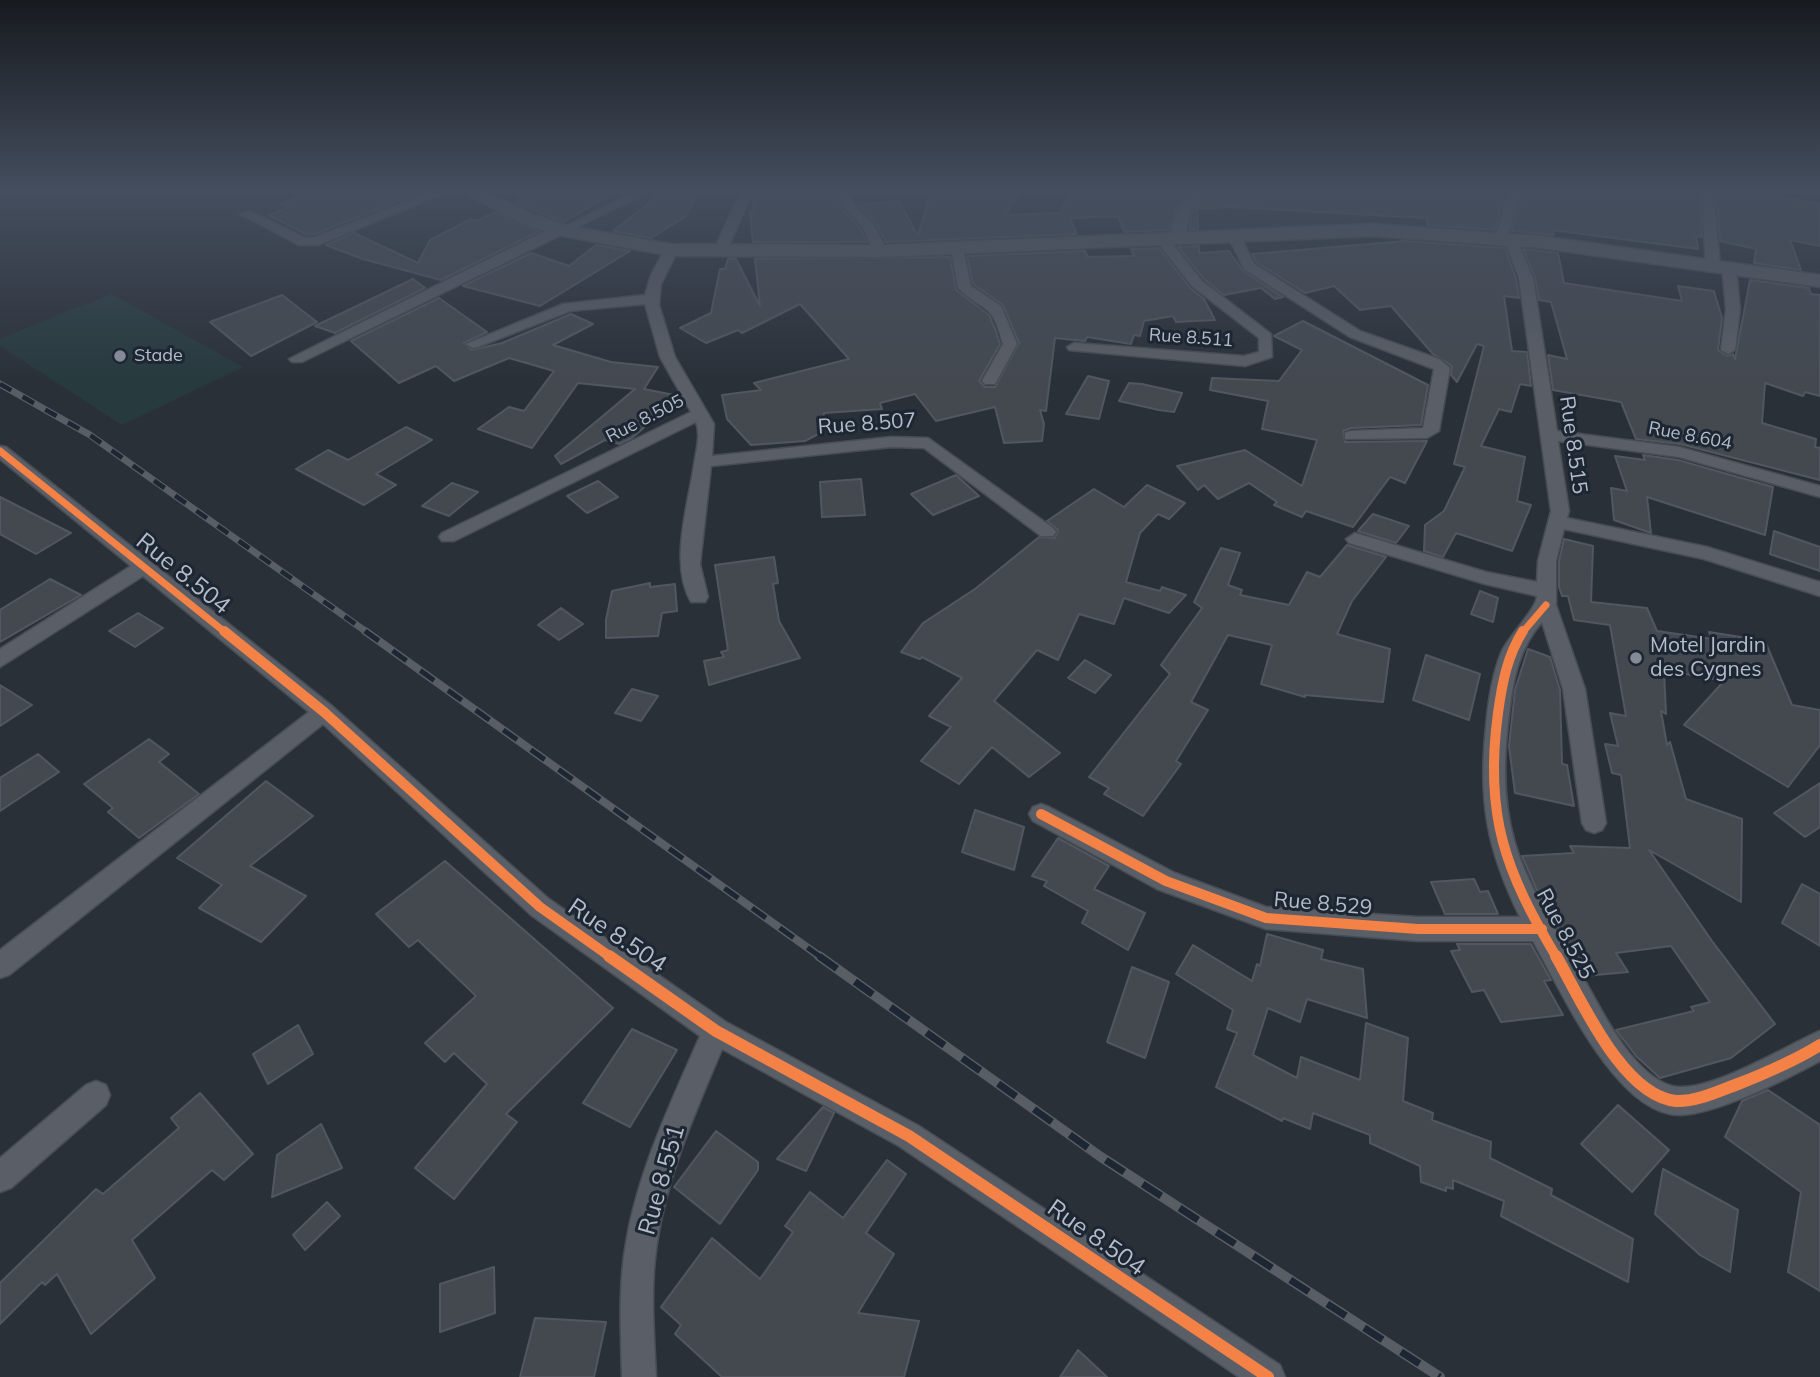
<!DOCTYPE html>
<style>
body{margin:0}
canvas{display:block;background:#2a3038}
</style>
<canvas width="1820" height="1377"></canvas>
<script>
const c = document.querySelector('canvas').getContext('2d');
c.lineJoin = 'round';
function fillPath(path, color) {
  c.fillStyle = color;
  c.fill(path, 'evenodd');
}
function trace(path, color, width, dash) {
  c.strokeStyle = color;
  c.lineWidth = width;
  c.lineCap = dash ? 'butt' : 'round';
  c.setLineDash(dash || []);
  c.stroke(path);
}
function drawText(font, color, halo, rows, align = 'center') {
  c.font = font + ' Mulish,sans-serif';
  c.lineWidth = 6;
  c.setLineDash([]);
  c.textBaseline = 'middle';
  c.strokeStyle = halo;
  c.fillStyle = color;
  for (const [text, x, y, turn = 0] of rows) {
    c.save();
    c.translate(x, y);
    c.rotate((+turn || 0) * Math.PI / 180);
    c.textAlign = isNaN(turn) ? turn : align;
    if (halo) c.strokeText(text, 0, 0);
    c.fillText(text, 0, 0);
    c.restore();
  }
}
const green = new Path2D(`
 M 111,294 L 243,367 L 122,425 L 0,346 L 0,339 Z`);
const building = new Path2D(`
 M 323,189 L 425,189 L 425,191 L 315,234 L 307,235 L 269,215 L 287,208 L 280,204 Z
 M 502,189 L 620,189 L 564,222 L 515,203 L 521,200 Z
 M 667,189 L 701,189 L 685,217 L 651,238 L 613,231 Z
 M 806,189 L 836,189 L 839,206 L 860,228 L 867,242 L 753,242 L 750,212 L 753,212 L 753,197 L 805,193 Z
 M 931,189 L 1024,189 L 1005,215 L 1060,213 L 1072,191 L 1079,192 L 1079,189 L 1197,189 L 1176,209 L 1170,230 L 1124,232 L 1118,216 L 1070,218 L 1077,234 L 886,242 L 877,225 L 858,205 L 899,201 L 918,236 Z
 M 1216,189 L 1506,189 L 1495,230 L 1427,225 L 1427,218 L 1229,207 L 1197,209 L 1198,229 L 1189,229 L 1192,211 Z
 M 1523,189 L 1699,189 L 1702,237 L 1696,236 L 1698,249 L 1552,230 L 1554,235 L 1512,231 Z
 M 1716,189 L 1780,189 L 1777,196 L 1820,204 L 1820,246 L 1790,240 L 1801,270 L 1754,263 L 1756,249 L 1720,241 Z
 M 495,212 L 539,231 L 441,280 L 363,259 L 326,245 L 354,233 L 418,263 L 430,240 L 471,219 L 477,221 Z
 M 1405,241 L 1505,248 L 1516,279 L 1519,298 L 1504,296 L 1512,351 L 1527,352 L 1531,386 L 1520,384 L 1511,412 L 1499,409 L 1481,446 L 1525,457 L 1517,501 L 1531,505 L 1512,551 L 1456,533 L 1443,557 L 1424,551 L 1425,525 L 1444,511 L 1465,467 L 1454,464 L 1484,346 L 1477,344 L 1457,382 L 1451,375 L 1452,366 L 1433,354 L 1391,306 L 1360,310 L 1334,286 L 1305,293 L 1256,262 L 1252,254 Z
 M 596,245 L 630,251 L 540,306 L 463,286 L 531,253 L 569,266 Z
 M 1199,246 L 1199,253 L 1229,251 L 1243,271 L 1283,297 L 1275,299 L 1261,288 L 1224,295 L 1204,279 L 1178,247 Z
 M 1159,248 L 1190,288 L 1204,299 L 1215,320 L 1176,322 L 1173,316 L 1144,321 L 1140,336 L 1134,335 L 1131,344 L 1087,337 L 1085,341 L 1055,338 L 1046,411 L 1040,410 L 1044,424 L 1042,441 L 1004,443 L 995,407 L 936,421 L 915,394 L 880,403 L 882,409 L 824,413 L 822,432 L 805,441 L 751,445 L 727,419 L 722,395 L 761,390 L 754,383 L 849,359 L 800,304 L 742,333 L 738,330 L 706,343 L 680,328 L 711,313 L 720,269 L 725,269 L 728,259 L 736,259 L 760,306 L 755,259 L 950,257 L 956,290 L 989,315 L 996,331 L 1000,344 L 979,381 L 985,387 L 995,387 L 1019,343 L 1003,305 L 973,284 L 967,256 L 1085,251 L 1088,257 L 1134,256 L 1131,249 Z
 M 1523,249 L 1558,253 L 1564,283 L 1682,301 L 1678,286 L 1714,291 L 1722,318 L 1718,350 L 1727,356 L 1733,354 L 1735,359 L 1750,280 L 1809,288 L 1811,294 L 1820,295 L 1820,396 L 1805,392 L 1803,396 L 1765,383 L 1762,423 L 1816,439 L 1815,447 L 1820,448 L 1820,480 L 1680,444 L 1636,439 L 1621,402 L 1553,390 L 1548,355 L 1567,359 L 1551,302 L 1539,300 L 1535,277 Z
 M 413,279 L 425,288 L 335,333 L 315,326 Z
 M 282,295 L 317,322 L 251,356 L 210,322 Z
 M 439,298 L 487,332 L 464,343 L 472,350 L 502,343 L 571,314 L 593,324 L 553,345 L 611,362 L 658,367 L 644,389 L 679,396 L 660,418 L 656,417 L 632,438 L 619,444 L 605,440 L 561,464 L 555,456 L 635,389 L 578,383 L 532,448 L 478,429 L 509,407 L 524,411 L 554,371 L 509,358 L 454,381 L 436,366 L 399,383 L 351,341 Z
 M 1303,321 L 1428,385 L 1421,425 L 1351,428 L 1343,431 L 1345,442 L 1427,441 L 1405,483 L 1390,477 L 1353,527 L 1306,511 L 1302,517 L 1274,505 L 1277,502 L 1249,483 L 1218,499 L 1204,485 L 1198,490 L 1177,466 L 1245,450 L 1302,486 L 1317,440 L 1262,429 L 1268,401 L 1210,390 L 1212,378 L 1279,381 L 1302,350 L 1274,336 Z
 M 1088,376 L 1109,381 L 1099,419 L 1066,414 Z
 M 1129,383 L 1142,384 L 1182,393 L 1174,412 L 1159,410 L 1119,401 Z
 M 406,427 L 432,440 L 376,474 L 396,485 L 364,505 L 296,469 L 328,450 L 348,460 Z
 M 1643,455 L 1678,460 L 1773,487 L 1765,535 L 1647,497 L 1651,533 L 1614,520 L 1611,488 L 1627,491 L 1615,456 L 1645,460 Z
 M 956,475 L 979,496 L 933,515 L 911,494 Z
 M 861,479 L 865,515 L 822,517 L 820,482 Z
 M 598,481 L 618,497 L 587,513 L 567,496 Z
 M 452,483 L 478,492 L 449,516 L 422,506 Z
 M 1147,485 L 1185,503 L 1169,519 L 1158,514 L 1140,533 L 1126,582 L 1160,591 L 1162,587 L 1186,595 L 1169,613 L 1124,598 L 1114,624 L 1079,614 L 1058,660 L 1037,650 L 994,701 L 1060,753 L 1029,777 L 992,747 L 959,784 L 921,761 L 951,727 L 929,716 L 962,678 L 922,657 L 920,659 L 901,652 L 923,623 L 975,589 L 1039,537 L 1055,538 L 1058,530 L 1047,521 L 1094,489 L 1124,507 Z
 M 0,497 L 71,533 L 36,554 L 0,534 Z
 M 1373,514 L 1409,526 L 1396,543 L 1358,531 Z
 M 1774,531 L 1820,547 L 1820,571 L 1770,554 Z
 M 1564,539 L 1593,546 L 1591,602 L 1647,608 L 1657,631 L 1712,639 L 1709,632 L 1765,641 L 1792,705 L 1820,710 L 1820,745 L 1788,787 L 1684,725 L 1724,681 L 1664,670 L 1666,714 L 1661,711 L 1667,745 L 1670,742 L 1686,799 L 1742,819 L 1741,902 L 1649,850 L 1712,941 L 1775,1024 L 1731,1058 L 1660,1078 L 1636,1056 L 1616,1030 L 1694,1011 L 1691,1007 L 1710,1002 L 1671,946 L 1616,953 L 1628,972 L 1585,976 L 1536,888 L 1522,856 L 1574,853 L 1570,846 L 1630,848 L 1621,775 L 1612,773 L 1605,744 L 1618,746 L 1610,713 L 1626,716 L 1610,625 L 1574,620 L 1568,596 L 1562,596 L 1559,587 L 1559,561 Z
 M 1347,545 L 1386,557 L 1352,601 L 1337,634 L 1390,649 L 1383,702 L 1305,695 L 1305,697 L 1261,684 L 1272,645 L 1228,635 L 1191,702 L 1208,710 L 1176,761 L 1181,764 L 1143,816 L 1104,794 L 1109,788 L 1089,777 L 1170,674 L 1161,665 L 1202,608 L 1194,602 L 1221,548 L 1240,553 L 1228,585 L 1242,590 L 1240,595 L 1289,605 L 1307,572 L 1320,577 Z
 M 774,557 L 778,583 L 773,584 L 779,621 L 800,658 L 709,685 L 704,661 L 724,657 L 721,652 L 728,650 L 715,565 Z
 M 50,579 L 81,595 L 0,642 L 0,610 Z
 M 650,583 L 650,587 L 675,584 L 677,611 L 662,613 L 658,636 L 606,638 L 606,620 L 612,591 Z
 M 1480,591 L 1498,598 L 1493,622 L 1471,614 Z
 M 561,608 L 583,624 L 559,640 L 538,625 Z
 M 138,613 L 163,628 L 135,647 L 109,631 Z
 M 1528,649 L 1550,657 L 1560,690 L 1562,764 L 1567,765 L 1574,806 L 1515,793 L 1509,746 L 1515,690 Z
 M 1426,655 L 1480,674 L 1469,720 L 1413,700 Z
 M 1085,660 L 1111,675 L 1095,693 L 1068,678 Z
 M 0,685 L 32,705 L 0,726 Z
 M 632,689 L 658,696 L 641,721 L 615,713 Z
 M 149,739 L 169,754 L 159,762 L 199,794 L 139,838 L 108,812 L 113,808 L 84,784 Z
 M 38,754 L 59,772 L 0,811 L 0,778 Z
 M 266,781 L 313,816 L 250,866 L 306,896 L 261,942 L 199,908 L 222,885 L 177,858 Z
 M 1820,783 L 1820,827 L 1805,837 L 1774,813 Z
 M 975,810 L 1024,827 L 1014,870 L 962,852 Z
 M 1058,838 L 1109,866 L 1094,889 L 1145,913 L 1128,950 L 1082,923 L 1088,911 L 1044,886 L 1047,881 L 1032,876 Z
 M 445,861 L 613,1008 L 506,1114 L 517,1122 L 454,1199 L 415,1168 L 487,1084 L 454,1053 L 445,1062 L 425,1043 L 476,996 L 418,940 L 409,947 L 376,914 Z
 M 1474,879 L 1480,892 L 1488,891 L 1498,914 L 1445,914 L 1431,882 Z
 M 1802,884 L 1820,894 L 1820,946 L 1782,923 Z
 M 1267,934 L 1323,950 L 1321,959 L 1363,969 L 1367,1018 L 1307,999 L 1300,1022 L 1268,1008 L 1253,1055 L 1297,1078 L 1301,1057 L 1360,1080 L 1366,1023 L 1408,1038 L 1403,1101 L 1433,1113 L 1432,1120 L 1491,1142 L 1490,1158 L 1552,1189 L 1551,1195 L 1633,1239 L 1628,1282 L 1501,1216 L 1504,1201 L 1453,1180 L 1453,1189 L 1446,1187 L 1446,1191 L 1421,1182 L 1420,1166 L 1370,1143 L 1370,1135 L 1313,1113 L 1310,1129 L 1283,1118 L 1282,1121 L 1216,1087 L 1237,1033 L 1227,1029 L 1233,1010 L 1176,974 L 1193,945 L 1252,981 L 1257,964 L 1260,966 Z
 M 1457,944 L 1531,944 L 1551,980 L 1544,981 L 1563,1015 L 1501,1022 L 1484,990 L 1472,992 L 1451,951 L 1460,950 Z
 M 1132,967 L 1169,982 L 1145,1058 L 1107,1042 Z
 M 298,1025 L 313,1054 L 268,1084 L 253,1054 Z
 M 632,1029 L 677,1050 L 630,1127 L 583,1103 Z
 M 1768,1090 L 1820,1125 L 1820,1291 L 1788,1272 L 1801,1192 L 1725,1137 L 1742,1101 Z
 M 200,1093 L 253,1154 L 224,1180 L 212,1170 L 132,1240 L 155,1278 L 91,1334 L 57,1274 L 45,1285 L 42,1282 L 0,1324 L 0,1283 L 96,1189 L 103,1194 L 179,1128 L 171,1118 Z
 M 1618,1105 L 1669,1150 L 1632,1192 L 1581,1144 Z
 M 823,1107 L 834,1113 L 806,1171 L 777,1159 Z
 M 321,1124 L 342,1168 L 272,1197 L 277,1155 Z
 M 716,1131 L 758,1162 L 758,1170 L 720,1224 L 674,1187 Z
 M 887,1160 L 906,1174 L 866,1233 L 894,1254 L 858,1313 L 919,1321 L 904,1377 L 722,1377 L 675,1334 L 681,1325 L 661,1307 L 712,1238 L 760,1279 L 793,1232 L 785,1226 L 810,1192 L 843,1218 Z
 M 1663,1169 L 1738,1210 L 1730,1272 L 1700,1255 L 1655,1214 Z
 M 327,1202 L 340,1216 L 305,1250 L 293,1235 Z
 M 494,1267 L 495,1313 L 440,1332 L 440,1284 Z
 M 535,1318 L 606,1322 L 594,1377 L 520,1377 Z
 M 1078,1350 L 1107,1377 L 1060,1377 Z`);
const street = new Path2D(`
 M 439,189 L 455,189 L 318,245 L 299,245 L 240,214 L 250,211 L 306,238 L 316,237 Z
 M 640,189 L 655,189 L 302,362 L 292,362 L 289,359 L 555,226 L 564,227 Z
 M 742,189 L 754,189 L 725,255 L 715,255 L 713,252 Z
 M 839,189 L 888,189 L 882,193 L 851,196 L 854,205 L 875,227 L 887,251 L 885,254 L 875,254 L 862,226 L 841,204 Z
 M 1201,189 L 1214,189 L 1190,210 L 1184,241 L 1174,241 C 1166,219 1184,200 1201,189 Z
 M 1509,189 L 1521,189 L 1509,233 L 1515,237 L 1533,278 L 1557,431 L 1679,447 L 1820,486 L 1820,497 L 1679,457 L 1558,441 L 1569,511 L 1567,518 L 1707,547 L 1820,582 L 1820,596 L 1704,559 L 1564,529 L 1556,561 L 1556,605 L 1585,689 L 1606,823 L 1602,830 L 1594,833 L 1586,830 L 1582,823 L 1563,689 L 1542,622 C 1518,650 1513,680 1509,715 C 1492,843 1531,883 1588,986 C 1605,1017 1635,1076 1672,1086 C 1707,1095 1787,1045 1820,1031 L 1820,1061 C 1787,1079 1717,1114 1680,1115 C 1616,1116 1560,988 1533,941 L 1418,941 L 1266,929 L 1157,889 L 1033,821 L 1029,814 L 1033,807 L 1041,804 L 1049,807 L 1175,873 L 1266,907 L 1418,917 L 1520,917 C 1487,850 1478,801 1486,727 C 1488,702 1492,676 1501,653 C 1508,636 1536,610 1537,596 L 1485,584 L 1349,543 L 1346,539 L 1355,533 L 1486,572 L 1537,582 L 1538,561 L 1551,511 L 1519,278 L 1504,239 L 1496,236 Z
 M 1701,189 L 1713,189 L 1720,265 L 1713,269 L 1706,265 Z
 M 1229,233 L 1239,233 L 1254,264 L 1360,331 L 1439,359 L 1450,368 L 1439,431 L 1427,438 L 1345,439 L 1345,433 L 1351,431 L 1423,428 L 1434,369 L 1350,337 L 1244,269 L 1228,236 Z
 M 1161,235 L 1166,236 L 1202,281 L 1271,334 L 1272,357 L 1245,366 L 1069,350 L 1067,347 L 1074,343 L 1244,356 L 1259,352 L 1259,338 L 1192,286 L 1155,239 Z
 M 957,244 L 963,248 L 971,286 L 1001,306 L 1017,344 L 995,384 L 985,384 L 982,381 L 1003,344 C 991,299 985,314 958,288 L 951,248 Z
 M 671,246 L 678,250 L 661,284 L 659,305 L 675,357 L 714,424 L 712,456 L 891,437 L 928,438 L 1053,528 L 1056,532 L 1053,536 L 1041,536 L 924,448 L 891,447 L 711,466 L 700,564 L 708,597 L 705,602 L 691,602 C 669,564 688,505 694,465 C 696,451 701,435 696,422 L 454,541 L 442,541 L 439,537 L 442,533 L 691,412 L 660,357 L 645,304 L 570,311 L 478,347 L 473,348 L 466,344 L 563,304 L 645,295 L 651,275 L 666,247 Z
 M 1729,264 L 1736,268 L 1740,309 L 1735,350 L 1728,354 L 1721,350 L 1726,309 L 1722,268 Z
 M 0,446 L 6,447 L 332,706 L 549,899 L 726,1022 L 919,1126 L 1280,1365 L 1285,1377 L 1239,1377 L 899,1146 L 722,1049 C 696,1111 667,1175 657,1243 C 650,1287 654,1332 656,1377 L 622,1377 C 621,1332 618,1287 626,1243 C 638,1171 671,1102 700,1036 L 531,915 L 323,724 L 9,975 L 0,978 L 0,950 L 309,712 L 143,576 L 0,667 L 0,649 L 131,566 L 0,459 Z
 M 96,1081 L 106,1085 L 110,1095 L 106,1105 L 11,1188 L 0,1192 L 0,1158 L 86,1085 Z`);
const secondary = new Path2D(`
 M 457,189 L 480,189 L 533,214 L 569,226 L 671,244 L 880,245 L 1372,224 L 1541,236 L 1820,275 L 1820,287 L 1541,248 L 1372,236 L 880,257 L 671,256 L 558,235 L 519,222 Z`);
const railFar2 = new Path2D(`
 M 0,384 L 90,435 L 368,633`);
const railFar1 = new Path2D(`
 M 365,631 L 822,958`);
const rail = new Path2D(`
 M 819,956 L 1101,1157 L 1440,1377`);
const cyclewayFar2 = new Path2D(`
 M 0,451 L 226,633
 M 1522,633 L 1546,605`);
const cyclewayFar1 = new Path2D(`
 M 224,631 L 324,712 L 540,907 L 612,958
 M 1523,631 C 1507,656 1502,684 1498,713 C 1484,815 1505,871 1557,958
 M 1041,814 L 1166,881 L 1266,918 L 1418,929 L 1542,929`);
const cycleway = new Path2D(`
 M 609,956 L 716,1031 L 909,1136 L 1268,1377
 M 1556,956 C 1580,997 1622,1096 1676,1101 C 1696,1102 1719,1091 1738,1084 C 1766,1073 1794,1061 1820,1045`);
const markers = [
 [120,356,7,"#848b96"],
 [1636,658,7,"#848b96"]
];
const farStreetnames = [
 ["Rue 8.511",1191,338,4],
 ["Rue 8.505",645,419,-27],
 ["Rue 8.604",1690,436,11]
];
const farPoinames = [
 ["Stade",134,356]
];
const streetNames = [
 ["Rue 8.507",867,424,-4],
 ["Rue 8.515",1573,445,82],
 ["Rue 8.529",1323,904,5],
 ["Rue 8.525",1565,934,62]
];
const poiNames = [
 ["Motel Jardin",1650,646],
 ["des Cygnes",1650,670]
];
const nearStreetnames = [
 ["Rue 8.504",183,574,39],
 ["Rue 8.504",617,936,34],
 ["Rue 8.551",662,1180,-74],
 ["Rue 8.504",1096,1238,35]
];
fillPath(green, '#273a3e');
fillPath(building, '#444950');
trace(building, '#52575f', 2);
trace(street, '#484c53', 3);
trace(secondary, '#484c53', 3);
fillPath(street, '#5a5e66');
fillPath(secondary, '#595d64');
trace(railFar2, '#595d64', 7);
trace(railFar1, '#595d64', 8);
trace(rail, '#595d64', 10);
trace(railFar2, '#1d2633', 4.5, [13]);
trace(railFar1, '#1d2633', 5, [17]);
trace(rail, '#1d2633', 7, [22]);
trace(cyclewayFar2, '#f48246', 7);
trace(cyclewayFar1, '#f48246', 10);
trace(cycleway, '#f48246', 12);
const sky = c.createLinearGradient(0, 0, 0, 381);
sky.addColorStop(0, '#171a1f');
sky.addColorStop(0.5, '#444e5e');
sky.addColorStop(1, '#444e5e00');
c.fillStyle = sky;
c.fillRect(0, 0, 1820, 381);
for (const [x, y, r, color] of markers) {
  const dot = new Path2D();
  dot.arc(x, y, r, 0, 2 * Math.PI);
  c.fillStyle = color;
  c.fill(dot);
  trace(dot, '#1d2633', 2.5);
}
drawText('18px', '#b4bcc9', '#1d2633', farStreetnames);
drawText('18px', '#b4bcc9', '#1d2633', farPoinames, 'left');
drawText('21px', '#b4bcc9', '#1d2633', streetNames);
drawText('21px', '#b4bcc9', '#1d2633', poiNames, 'left');
drawText('24px', '#b4bcc9', '#1d2633', nearStreetnames);
</script>
